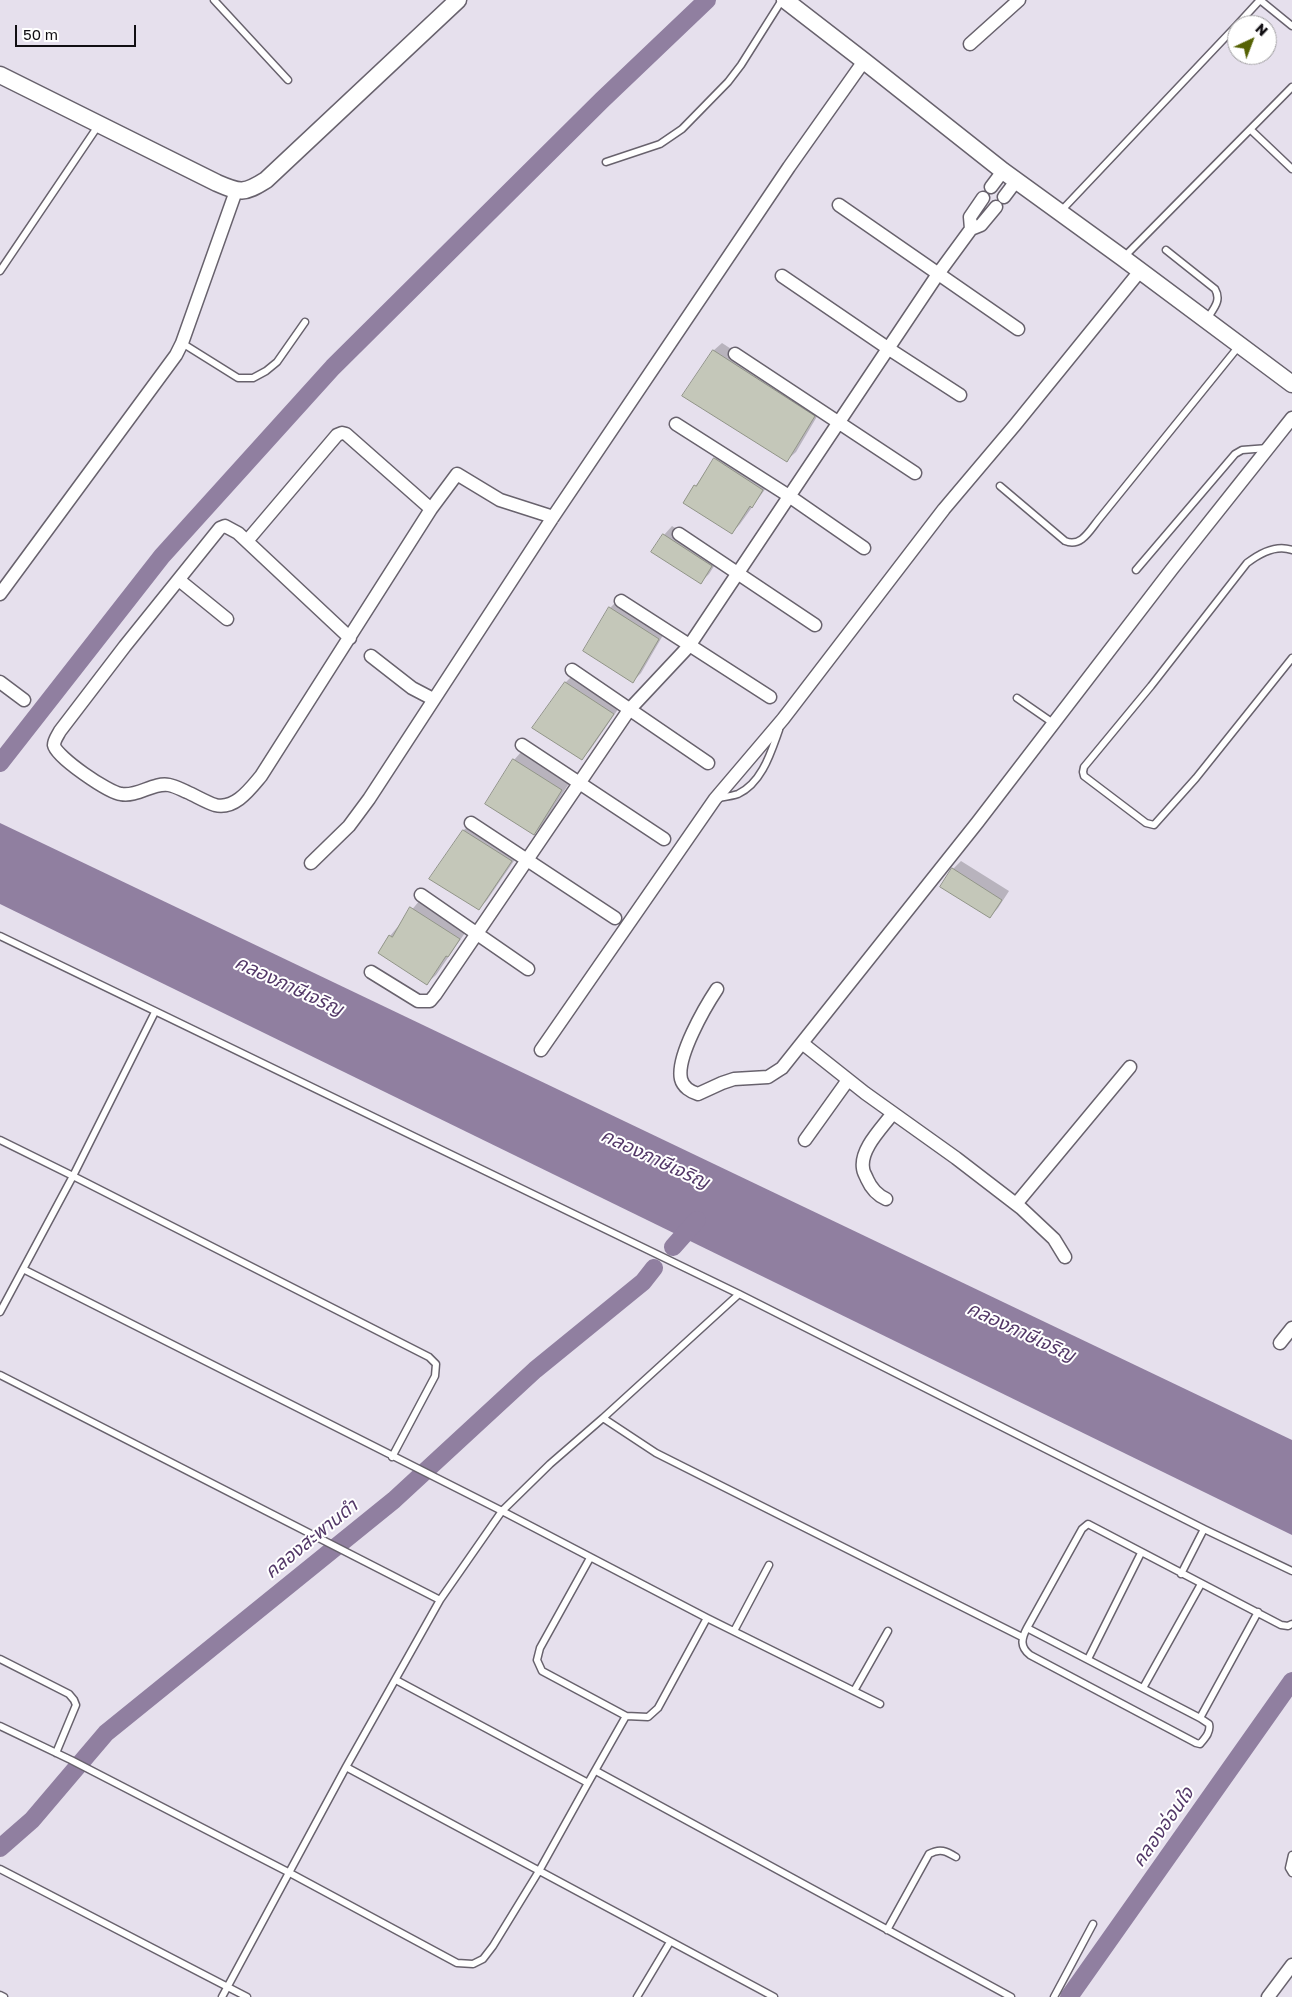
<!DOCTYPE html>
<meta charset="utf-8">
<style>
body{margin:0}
#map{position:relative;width:1292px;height:1997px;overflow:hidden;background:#e6e0ed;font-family:"Golos Text",sans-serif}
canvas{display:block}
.north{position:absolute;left:1227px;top:15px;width:50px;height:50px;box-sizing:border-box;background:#fff;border:1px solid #a09fa1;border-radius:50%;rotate:43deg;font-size:14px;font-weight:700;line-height:20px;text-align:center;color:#110f13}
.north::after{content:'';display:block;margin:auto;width:18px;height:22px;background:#566204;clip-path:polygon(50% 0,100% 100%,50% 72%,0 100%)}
.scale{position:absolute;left:15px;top:25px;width:121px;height:22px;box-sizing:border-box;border:2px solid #110f13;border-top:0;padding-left:6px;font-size:15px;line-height:18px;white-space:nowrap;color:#110f13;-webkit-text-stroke:4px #fff;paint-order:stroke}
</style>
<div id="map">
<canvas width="1292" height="1997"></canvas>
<div class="north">N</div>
<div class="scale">50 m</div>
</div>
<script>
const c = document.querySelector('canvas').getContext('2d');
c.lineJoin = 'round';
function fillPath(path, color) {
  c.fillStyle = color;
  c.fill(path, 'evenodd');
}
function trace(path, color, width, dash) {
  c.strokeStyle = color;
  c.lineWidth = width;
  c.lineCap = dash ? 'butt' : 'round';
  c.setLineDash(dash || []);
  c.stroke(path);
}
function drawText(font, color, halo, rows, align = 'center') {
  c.font = font + ' "Golos Text","Noto Sans Thai",sans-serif';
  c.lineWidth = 4;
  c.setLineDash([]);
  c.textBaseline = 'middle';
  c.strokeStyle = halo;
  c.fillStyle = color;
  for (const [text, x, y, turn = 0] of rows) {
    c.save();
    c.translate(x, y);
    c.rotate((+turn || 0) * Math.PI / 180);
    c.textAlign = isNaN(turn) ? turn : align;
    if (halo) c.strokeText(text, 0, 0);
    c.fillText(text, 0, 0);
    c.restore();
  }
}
const water = new Path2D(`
 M 0,823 L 1292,1440 L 1292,1535 L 0,904 Z`);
const shadow = new Path2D(`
 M 722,343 L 822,408 L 796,452 L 787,460 L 713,351 Z
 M 723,450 L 771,481 L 740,524 L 732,533 L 684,502 L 715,459 Z
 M 672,526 L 720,557 L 709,574 L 701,582 L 664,535 Z
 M 618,600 L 666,630 L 641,673 L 632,682 L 610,608 Z
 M 574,674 L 621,705 L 590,750 L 582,758 L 565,683 Z
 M 522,751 L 570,782 L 542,825 L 534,834 L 514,760 Z
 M 472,822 L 520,852 L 487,900 L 479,909 L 431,878 L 464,830 Z
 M 961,861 L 1009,891 L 998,908 L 990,917 L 953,869 Z
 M 420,900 L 467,930 L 436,975 L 427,983 L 390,936 Z`);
const canal = new Path2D(`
 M 0,763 L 162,556 L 333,367 L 602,100 L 707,0
 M 673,1247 L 697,1220
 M 0,1848 L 32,1820 L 106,1733 L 394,1500 L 535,1370 L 643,1282 L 654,1268
 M 1069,1997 L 1292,1681`);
const building = new Path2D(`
 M 713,350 L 815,416 L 787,462 L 682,396 Z
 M 714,458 L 763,490 L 752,508 L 750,506 L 732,534 L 683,503 L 694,485 L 696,486 Z
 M 663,534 L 712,566 L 701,584 L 651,552 Z
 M 609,607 L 659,639 L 633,683 L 583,651 Z
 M 565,682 L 614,714 L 582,760 L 532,728 Z
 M 513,759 L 562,790 L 534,835 L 485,804 Z
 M 463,830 L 512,861 L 479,910 L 429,879 Z
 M 952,868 L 1002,900 L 990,918 L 940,887 Z
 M 410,907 L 460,939 L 448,957 L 446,956 L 427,985 L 378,953 L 389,935 L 392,937 Z`);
const service = new Path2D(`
 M 214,0 L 288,80
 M 1260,0 L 1292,26
 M 1237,25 L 1260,0
 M 1251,130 L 1292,169
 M 606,162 L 660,144 L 682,129 L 728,82 L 741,65 L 782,0
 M 1061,211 L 1237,25
 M 1166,250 L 1215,289 C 1222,301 1213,309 1207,319
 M 1124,257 L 1292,87
 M 0,271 L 98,126
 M 182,343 L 238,378 L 253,378 L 266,371 L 277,362 L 305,322
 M 1000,486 L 1065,541 C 1081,548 1090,530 1099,519 L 1239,346
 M 1292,550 C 1276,544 1260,553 1247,563 L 1151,686 L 1084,767 L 1083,772 L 1084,776 L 1146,823 L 1154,825 L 1196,778 L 1292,658
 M 1136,570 L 1235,454 L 1242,450 L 1268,448
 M 1017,698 L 1053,723
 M 719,798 C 725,797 732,796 738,794 C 762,783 771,752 779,730
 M 0,936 L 739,1294 L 1204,1529 L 1292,1571
 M 0,1140 L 73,1176 L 155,1012
 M 23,1269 L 502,1511 L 707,1618 L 880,1704
 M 0,1312 L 73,1176 L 429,1357 L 436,1364 L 435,1376 L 392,1457
 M 0,1375 L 440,1600
 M 603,1418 L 739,1294
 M 590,1558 L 540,1648 L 537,1660 L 542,1671 L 626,1716 L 648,1717 L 658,1708 L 707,1618
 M 1181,1574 L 1204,1529
 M 1027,1628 L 1200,1718 L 1209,1724 C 1211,1732 1205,1738 1200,1744 L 1196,1743 L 1030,1655 C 1020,1647 1021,1639 1027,1628 Z
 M 1027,1628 L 1082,1529 L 1088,1524 L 1281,1625 L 1288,1626 L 1292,1624
 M 734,1631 L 769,1565
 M 0,1659 L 69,1694 L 74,1700 L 76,1705 L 56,1753
 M 1088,1659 L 1141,1553
 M 1143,1688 L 1201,1584
 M 854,1691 L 888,1631
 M 1200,1718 L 1258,1612
 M 0,1726 L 71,1760 L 288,1872 L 457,1963 L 473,1964 L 483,1959 L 493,1946 L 539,1871 L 588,1783 L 396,1680
 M 346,1767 L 774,1997
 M 596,1771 L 1011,1997
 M 588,1783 L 626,1716
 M 1292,1855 L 1289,1868 L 1292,1873
 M 0,1869 L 247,1997
 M 887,1930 L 929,1854 C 940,1848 946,1851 956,1857
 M 0,1995 L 4,1997
 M 222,1997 L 346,1767 L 440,1600 L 502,1511 L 550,1464 L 603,1418 L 656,1453 L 1022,1637
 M 637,1997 L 670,1942
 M 1054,1997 L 1093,1924`);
const minor = new Path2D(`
 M 970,44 L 1019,0
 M 991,187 L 1003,171
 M 1004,197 L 1016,181
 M 839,205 L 1018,329
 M 971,229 L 970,217 L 983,198
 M 782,276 L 889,349 L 960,395
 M 735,354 L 915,473
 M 676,424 L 789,496 L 864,548
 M 679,534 L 815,625
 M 247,541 L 337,435 L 342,433 L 346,434 L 431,509
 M 179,580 L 227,619
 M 0,594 L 176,355 L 182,343 L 236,191
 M 621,601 L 770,697
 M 350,638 L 238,533 L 225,526 L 220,528 L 125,646 L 60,731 C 58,735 54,740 54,745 C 56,757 109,793 121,794 C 138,797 153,782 169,785 C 175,786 182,790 187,792 C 196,796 206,802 215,805 C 235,810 250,789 261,776 L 431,509 L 457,474 L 500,500 L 553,517
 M 371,656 L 412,688 L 433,699
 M 572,670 L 708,763
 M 0,682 L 24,700
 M 522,745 L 664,839
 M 471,823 L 615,918
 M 311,863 L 349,826 L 369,799 L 553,517 L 789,167 L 864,61
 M 421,895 L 528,969
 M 371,972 L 418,1001 L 430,1001 L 435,995 L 629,710 L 689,646 L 938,274 L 971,229 L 981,225 L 996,207
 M 717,989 C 705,1007 676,1057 681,1079 C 683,1087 691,1092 698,1094 L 722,1083 L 734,1079 L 768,1077 L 782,1068 L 977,823 L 1172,569 L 1292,418
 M 802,1043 L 865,1093 L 956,1158 L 1021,1208 L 1054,1239 L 1065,1257
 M 541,1050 L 715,799 L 783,719 L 944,509 L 1015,425 L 1140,271
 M 805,1140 L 848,1080
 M 886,1199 C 877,1195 871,1188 867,1179 C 866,1176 863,1172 863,1168 C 860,1149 882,1128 893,1113
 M 1016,1204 L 1130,1067
 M 1280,1343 L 1292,1328
 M 1268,1997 L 1292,1965`);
const tertiary = new Path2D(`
 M 785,0 L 864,61 L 1003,171 L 1123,258 L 1292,384
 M 0,75 L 217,183 C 240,193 244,194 266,180 L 458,0`);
const waterNames = [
 ["คลองภาษีเจริญ",289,986,25],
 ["คลองภาษีเจริญ",655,1159,25],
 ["คลองภาษีเจริญ",1021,1332,25],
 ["คลองสะพานดำ",311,1539,-39],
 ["คลองอ่อนใจ",1163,1827,-55]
];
fillPath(water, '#907fa0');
fillPath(shadow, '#0003');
trace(canal, '#907fa0', 18);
fillPath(building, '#c4c7b9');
trace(building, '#919488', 1);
trace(service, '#68626d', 9);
trace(minor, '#68626d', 15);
trace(tertiary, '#68626d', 19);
trace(service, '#fff', 6);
trace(minor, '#fff', 12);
trace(tertiary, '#fff', 16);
drawText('italic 19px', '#533868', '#fff', waterNames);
</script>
